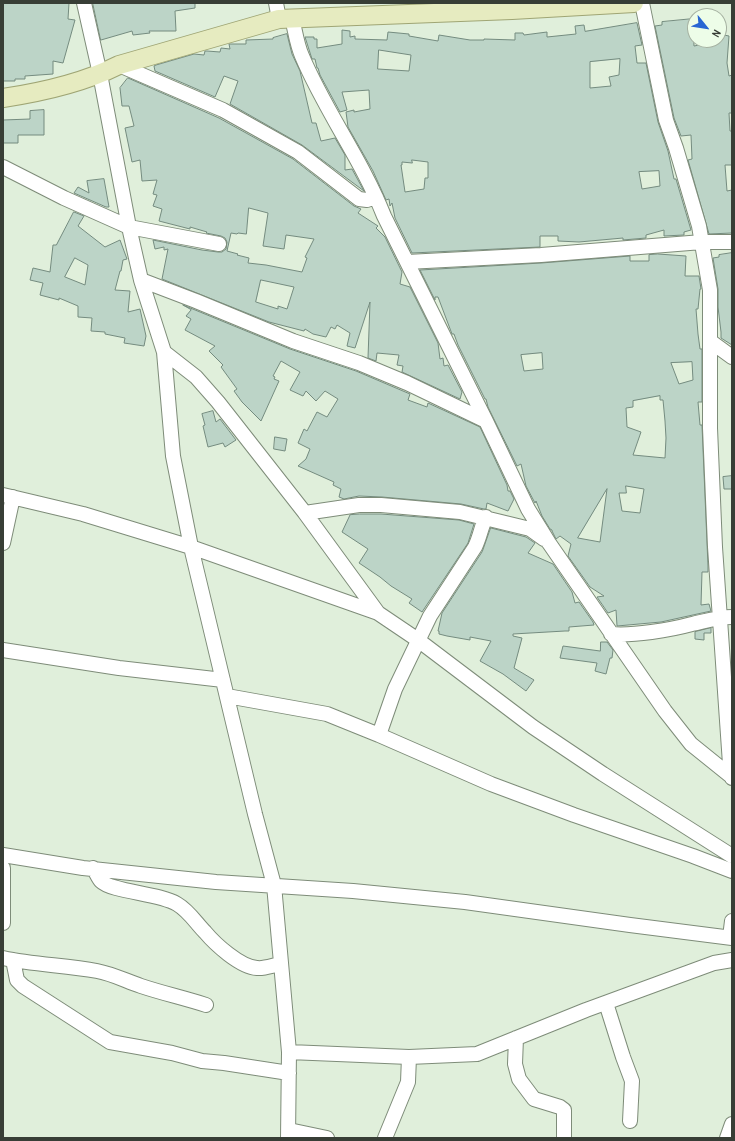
<!DOCTYPE html>
<style>
body{margin:0}
#map{position:relative;width:735px;height:1141px;overflow:hidden;background:#e0efdb;font-family:"Archivo Narrow",sans-serif}
canvas{display:block}
.frame{position:absolute;inset:0;border:4px solid #383e36;pointer-events:none}
.north{position:absolute;left:687px;top:8px;width:40px;height:40px;box-sizing:border-box;background:#edfde8;border:1px solid #a5b1a1;border-radius:50%;rotate:120deg;font-size:11px;font-weight:700;line-height:16px;text-align:center;color:#383e36}
.north::after{content:'';display:block;margin:auto;width:14px;height:18px;background:#2866d3;clip-path:polygon(50% 0,100% 100%,50% 72%,0 100%)}
</style>
<div id="map">
<canvas width="735" height="1141"></canvas>
<div class="frame"></div>
<div class="north">N</div>
</div>
<script>
const c = document.querySelector('canvas').getContext('2d');
c.lineJoin = 'round';
function fillPath(path, color) {
  c.fillStyle = color;
  c.fill(path, 'evenodd');
}
function trace(path, color, width, dash) {
  c.strokeStyle = color;
  c.lineWidth = width;
  c.lineCap = dash ? 'butt' : 'round';
  c.setLineDash(dash || []);
  c.stroke(path);
}
const building = new Path2D(`
 M 3,3 L 69,3 L 68,19 L 75,20 L 63,63 L 53,61 L 53,74 L 25,76 L 25,79 L 15,79 L 15,81 L 3,81 Z
 M 93,3 L 195,3 L 195,8 L 175,11 L 176,31 L 149,31 L 150,33 L 133,35 L 132,31 L 101,40 Z
 M 693,19 L 694,46 L 714,42 L 714,40 L 719,40 L 719,34 L 729,36 L 727,63 L 729,76 L 732,75 L 732,113 L 729,113 L 730,131 L 732,131 L 732,165 L 725,165 L 727,191 L 732,190 L 732,233 L 709,234 L 688,160 L 692,159 L 691,135 L 681,136 L 674,118 L 655,26 L 662,25 L 662,22 Z
 M 637,23 L 642,45 L 635,46 L 637,63 L 646,63 L 658,122 L 668,151 L 674,179 L 676,179 L 691,230 L 684,232 L 684,235 L 664,236 L 664,230 L 646,235 L 646,238 L 623,240 L 623,238 L 579,242 L 558,241 L 558,236 L 540,236 L 540,247 L 412,253 L 395,218 L 392,203 L 390,206 L 389,199 L 386,200 L 373,171 L 348,127 L 346,112 L 354,110 L 354,112 L 370,109 L 369,90 L 342,92 L 347,110 L 340,112 L 320,75 L 318,68 L 317,68 L 315,59 L 312,59 L 305,37 L 314,37 L 314,39 L 317,39 L 317,48 L 342,44 L 342,30 L 350,31 L 350,37 L 355,36 L 355,39 L 387,40 L 388,32 L 409,34 L 409,36 L 438,41 L 439,35 L 470,40 L 484,40 L 484,39 L 515,40 L 515,33 L 523,33 L 524,35 L 547,32 L 547,37 L 576,34 L 575,26 L 584,25 L 585,31 ZM 379,50 L 411,55 L 409,71 L 378,69 ZM 620,59 L 619,75 L 609,77 L 611,86 L 590,88 L 590,62 ZM 412,160 L 428,162 L 428,178 L 425,178 L 424,189 L 405,192 L 401,165 L 402,165 L 402,162 L 412,163 ZM 659,171 L 660,186 L 642,189 L 639,172 Z
 M 287,34 L 292,54 L 300,71 L 312,123 L 316,123 L 321,141 L 335,138 L 345,155 L 345,170 L 352,169 L 364,191 L 302,145 L 230,104 L 238,81 L 224,76 L 215,97 L 155,71 L 154,66 L 156,65 L 194,54 L 204,55 L 205,51 L 207,51 L 220,52 L 221,48 L 230,49 L 229,44 L 246,44 L 246,40 L 273,39 L 273,38 Z
 M 128,78 L 219,118 L 293,159 L 354,206 L 361,209 L 358,213 L 378,226 L 376,228 L 385,237 L 402,272 L 400,284 L 410,287 L 438,343 L 440,359 L 443,358 L 444,366 L 448,365 L 462,392 L 460,399 L 402,372 L 403,366 L 397,365 L 399,355 L 377,353 L 376,361 L 368,358 L 370,302 L 355,348 L 347,346 L 350,333 L 337,325 L 335,329 L 331,327 L 326,337 L 313,334 L 305,329 L 304,331 L 269,322 L 162,279 L 168,249 L 164,250 L 164,247 L 155,249 L 153,240 L 202,250 L 218,252 L 222,252 L 226,249 L 227,242 L 225,238 L 221,236 L 206,233 L 207,232 L 190,227 L 190,229 L 159,221 L 162,209 L 153,206 L 157,195 L 153,194 L 157,180 L 142,181 L 140,160 L 132,162 L 125,128 L 134,126 L 129,106 L 122,106 L 120,88 ZM 249,208 L 268,213 L 263,246 L 284,249 L 286,235 L 314,239 L 305,257 L 307,258 L 302,272 L 266,265 L 248,263 L 249,258 L 237,255 L 238,254 L 227,251 L 231,233 L 237,234 L 238,233 L 246,234 ZM 261,280 L 294,287 L 287,309 L 278,306 L 278,309 L 256,302 Z
 M 44,110 L 44,135 L 18,135 L 18,143 L 3,143 L 3,120 L 30,119 L 30,111 Z
 M 104,179 L 109,207 L 106,207 L 74,193 L 78,187 L 89,193 L 87,181 Z
 M 74,212 L 84,216 L 78,226 L 105,247 L 120,240 L 127,259 L 123,260 L 121,271 L 120,271 L 115,290 L 130,291 L 128,312 L 140,309 L 146,336 L 144,346 L 124,343 L 125,338 L 105,334 L 105,332 L 91,331 L 92,318 L 78,317 L 78,306 L 59,298 L 59,300 L 40,295 L 43,283 L 30,280 L 33,268 L 50,272 L 53,245 L 56,245 ZM 75,258 L 88,265 L 85,285 L 65,277 Z
 M 732,253 L 732,345 L 721,338 L 721,332 L 718,307 L 718,289 L 713,258 L 719,257 L 719,255 Z
 M 658,254 L 686,256 L 685,276 L 699,276 L 701,289 L 700,289 L 698,309 L 696,309 L 698,334 L 700,349 L 702,349 L 702,402 L 698,402 L 700,425 L 702,425 L 708,566 L 708,572 L 702,572 L 701,605 L 709,604 L 711,611 L 661,622 L 617,626 L 616,610 L 608,613 L 597,597 L 604,596 L 590,587 L 568,556 L 571,544 L 560,536 L 556,539 L 552,531 L 552,530 L 550,529 L 542,516 L 536,501 L 535,503 L 526,486 L 521,464 L 517,466 L 488,407 L 486,399 L 485,399 L 458,345 L 454,334 L 452,334 L 438,297 L 435,297 L 435,300 L 420,270 L 541,263 L 630,256 L 630,261 L 649,261 L 649,255 ZM 542,353 L 543,369 L 524,371 L 521,355 ZM 692,362 L 693,380 L 679,384 L 671,363 ZM 660,396 L 660,400 L 663,400 L 665,421 L 666,438 L 665,458 L 633,455 L 641,432 L 627,427 L 626,408 L 633,407 L 633,401 ZM 626,486 L 644,489 L 640,513 L 622,511 L 619,493 L 626,493 ZM 607,489 L 600,542 L 578,538 Z
 M 183,305 L 290,349 L 356,371 L 410,394 L 408,400 L 427,407 L 428,403 L 480,427 L 507,485 L 508,491 L 510,491 L 514,499 L 508,511 L 487,503 L 486,509 L 484,509 L 461,504 L 382,497 L 359,496 L 344,499 L 339,497 L 341,489 L 333,485 L 334,482 L 298,466 L 306,459 L 310,449 L 298,443 L 304,429 L 307,431 L 317,412 L 327,417 L 338,399 L 325,391 L 316,401 L 306,391 L 303,396 L 290,390 L 300,372 L 281,361 L 273,376 L 275,377 L 274,379 L 279,381 L 261,421 L 242,402 L 234,391 L 237,389 L 221,367 L 223,365 L 209,351 L 215,346 L 185,330 L 191,319 L 186,316 L 191,310 Z
 M 213,411 L 216,422 L 220,419 L 236,440 L 225,447 L 223,443 L 208,447 L 203,426 L 205,425 L 202,414 Z
 M 275,437 L 287,439 L 285,451 L 274,449 Z
 M 732,476 L 732,489 L 724,489 L 723,477 Z
 M 360,514 L 381,514 L 459,520 L 474,524 L 468,543 L 422,612 L 409,603 L 412,599 L 391,586 L 380,577 L 359,563 L 368,549 L 342,532 L 350,515 Z
 M 491,528 L 526,537 L 535,543 L 528,553 L 553,564 L 572,592 L 575,603 L 579,602 L 593,622 L 594,625 L 569,627 L 569,631 L 565,631 L 513,634 L 513,636 L 522,638 L 514,668 L 534,680 L 526,691 L 503,674 L 480,661 L 491,641 L 470,637 L 470,640 L 447,636 L 439,634 L 439,631 L 438,631 L 442,613 L 482,552 Z
 M 711,628 L 711,633 L 704,633 L 704,640 L 695,639 L 695,632 Z
 M 601,642 L 607,642 L 613,650 L 612,658 L 610,658 L 606,674 L 595,671 L 597,663 L 560,658 L 563,646 L 600,651 Z`);
const minor = new Path2D(`
 M 84,3 L 100,74 L 129,227 L 141,280 L 164,352 L 173,456 L 191,547 L 255,814 L 274,885 L 289,1052 L 288,1138
 M 276,3 L 279,19
 M 642,3 L 666,120 L 676,148 L 699,226 L 710,290 L 710,428 L 715,547 L 730,764 L 732,778
 M 292,18 C 295,30 297,45 302,56 C 325,111 362,160 384,216 L 486,421 L 528,509 L 549,543 L 665,711 L 691,744 L 732,777
 M 119,65 L 223,110 L 298,152 L 359,199 L 367,200 L 376,197
 M 3,167 L 64,198 L 129,227 L 219,244
 M 407,262 L 541,255 L 702,242 L 732,242
 M 141,280 L 196,301 L 293,341 L 359,363 L 407,383 L 486,421
 M 710,341 L 732,357
 M 164,352 L 196,377 L 218,402 L 305,513 L 378,613
 M 3,495 L 83,514 L 191,547 L 378,613 L 418,640 L 533,727 L 603,774 L 732,856
 M 305,513 L 359,505 L 381,505 L 460,512 L 530,529 L 544,539
 M 3,543 L 13,497
 M 611,634 C 633,636 670,630 692,624 C 706,621 718,617 732,617
 M 3,650 L 119,668 L 223,680
 M 227,696 L 327,714 L 379,735 L 491,784 L 574,815 L 693,856 L 732,871
 M 379,735 L 395,689 L 430,616 L 475,547 C 480,537 481,527 486,517
 M 3,855 L 83,868 L 216,882 L 353,891 L 465,902 L 630,925 L 732,938
 M 3,868 L 3,923
 M 93,868 C 96,872 98,878 101,881 C 112,892 159,893 177,904 C 189,911 196,923 205,932 C 215,944 240,967 257,968 C 264,969 274,965 281,964
 M 730,937 L 732,921
 M 3,958 C 34,965 66,965 97,971 C 113,974 126,981 141,986 C 162,993 184,998 206,1005
 M 13,960 L 17,980 L 23,986 L 110,1042 L 172,1053 L 202,1061 L 224,1063 L 289,1073
 M 606,1003 L 623,1057 L 632,1081 L 630,1121
 M 516,1038 L 515,1064 L 519,1079 L 534,1099 L 560,1107 L 564,1110 L 564,1138
 M 289,1052 L 409,1057 L 477,1054 L 586,1010 L 714,963 L 732,960
 M 289,1130 L 327,1138
 M 385,1138 L 408,1082 L 409,1057
 M 727,1138 L 732,1124`);
const major = new Path2D(`
 M 3,98 C 43,92 83,83 119,65 L 279,19 L 512,10 L 634,3`);
fillPath(building, '#bcd4c7');
trace(building, '#748b7f', 1);
trace(minor, '#7e8c79', 16);
trace(major, '#9fa574', 20);
trace(minor, '#fff', 14);
trace(major, '#e6ebc0', 18);
</script>
